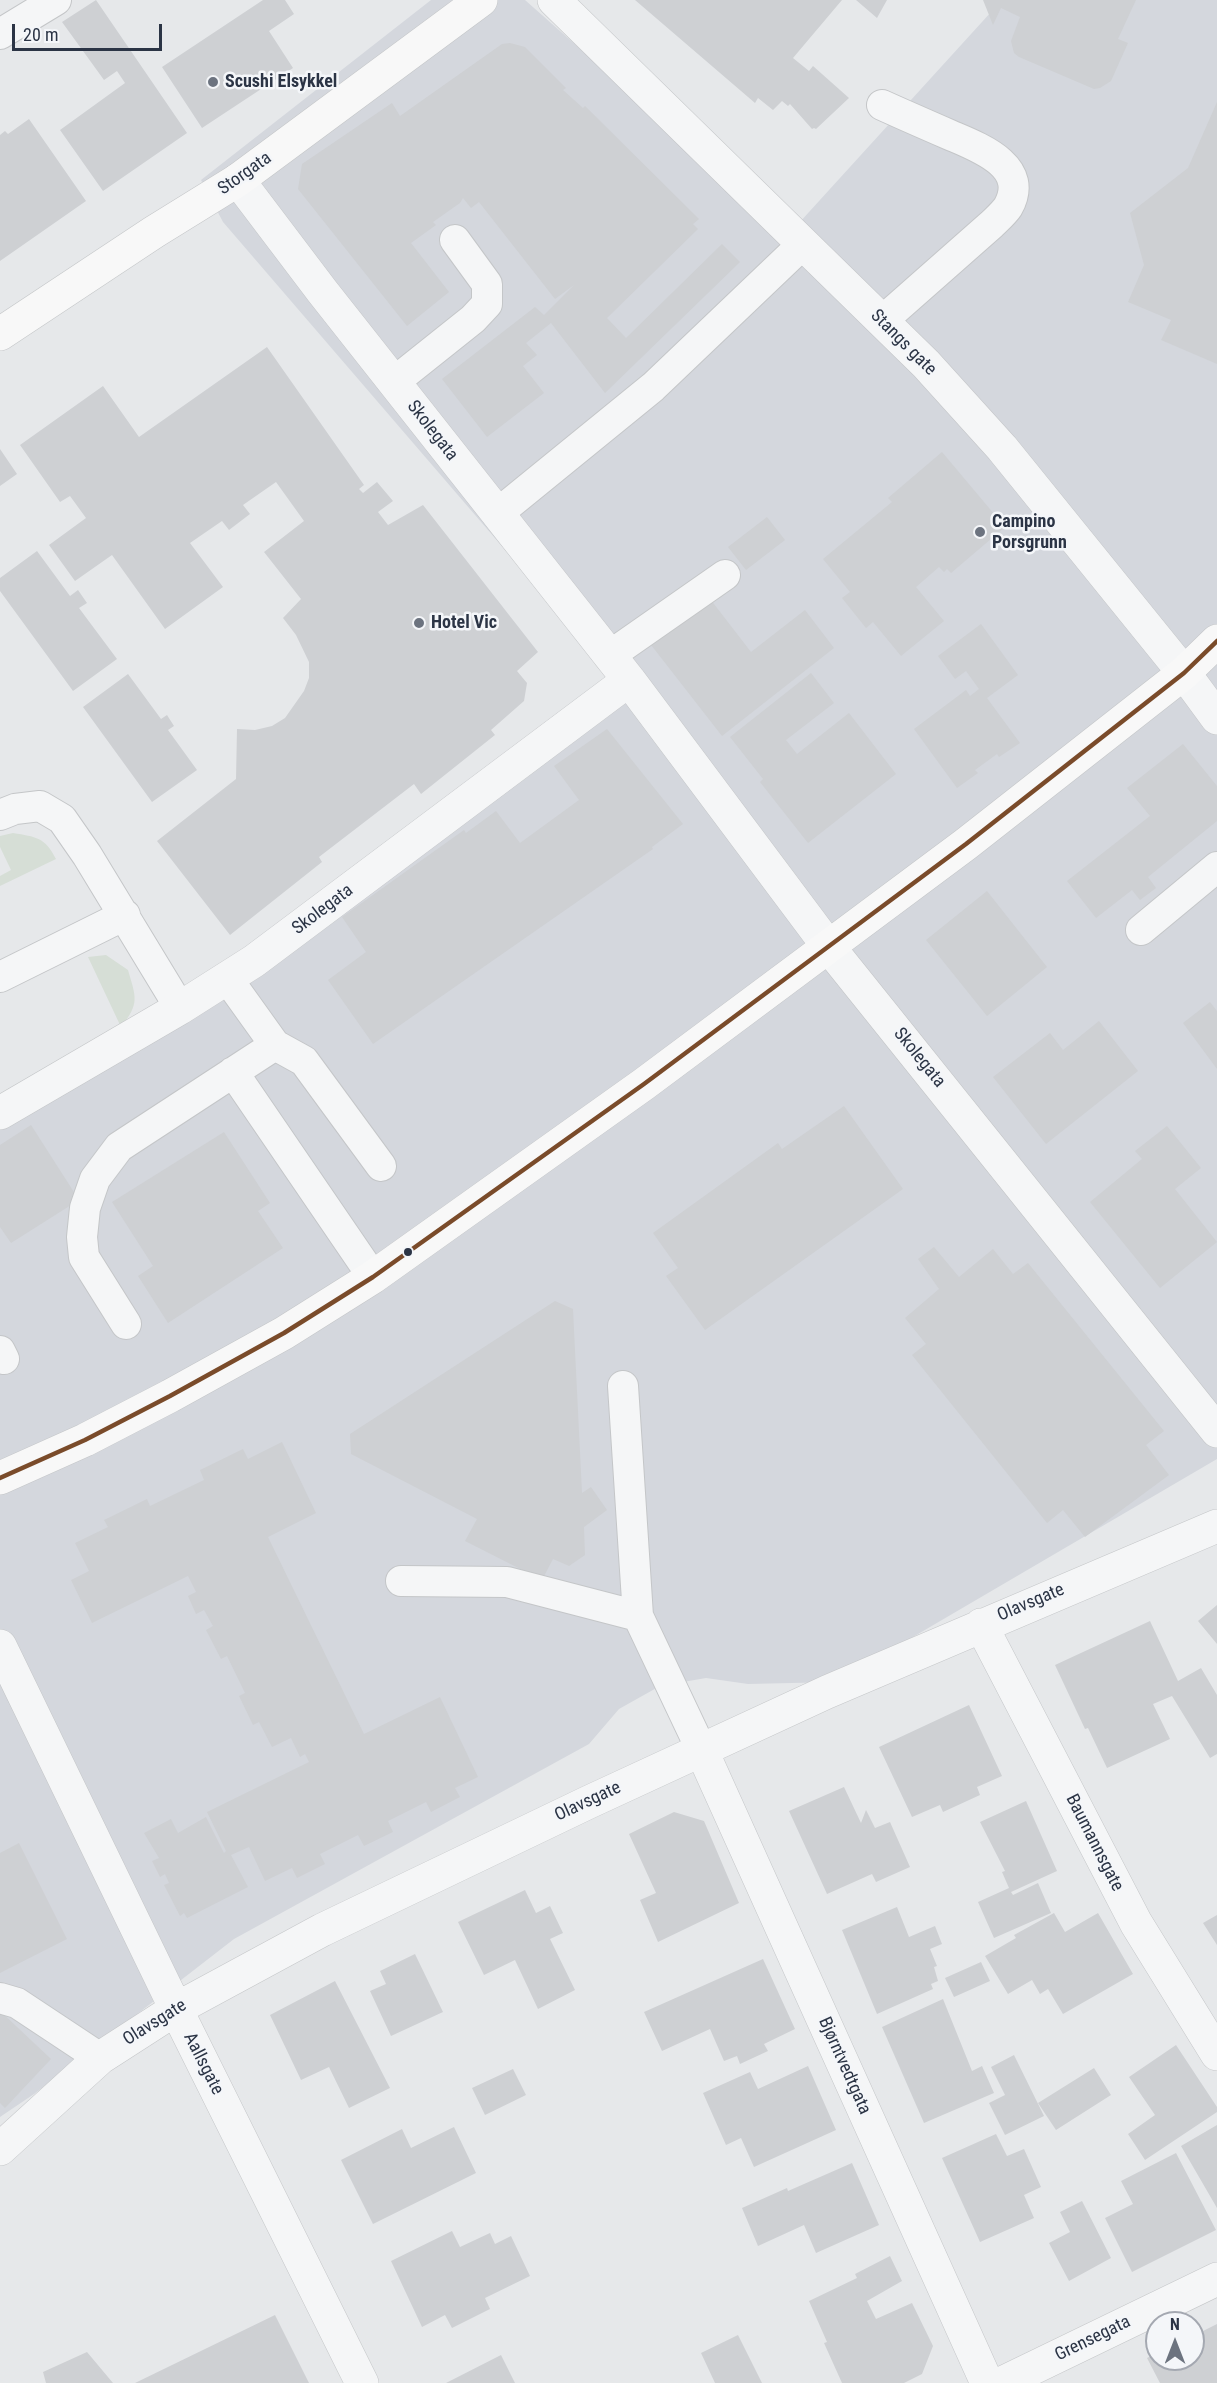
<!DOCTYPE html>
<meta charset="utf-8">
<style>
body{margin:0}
#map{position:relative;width:1217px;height:2383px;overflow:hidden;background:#e6e8ea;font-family:"Roboto Condensed",sans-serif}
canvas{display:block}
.north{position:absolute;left:1145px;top:2311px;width:60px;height:60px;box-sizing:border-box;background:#f4f6f9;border:2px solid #a4a8b1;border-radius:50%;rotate:0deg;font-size:16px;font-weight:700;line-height:24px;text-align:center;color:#2b3445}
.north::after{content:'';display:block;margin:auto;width:21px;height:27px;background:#6c737f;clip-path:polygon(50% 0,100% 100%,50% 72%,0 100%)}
.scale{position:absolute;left:12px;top:24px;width:150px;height:27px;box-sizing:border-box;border:3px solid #2b3445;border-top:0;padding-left:8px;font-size:18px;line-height:21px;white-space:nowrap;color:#2b3445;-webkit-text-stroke:4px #f4f6f9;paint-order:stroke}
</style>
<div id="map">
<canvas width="1217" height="2383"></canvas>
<div class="north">N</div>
<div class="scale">20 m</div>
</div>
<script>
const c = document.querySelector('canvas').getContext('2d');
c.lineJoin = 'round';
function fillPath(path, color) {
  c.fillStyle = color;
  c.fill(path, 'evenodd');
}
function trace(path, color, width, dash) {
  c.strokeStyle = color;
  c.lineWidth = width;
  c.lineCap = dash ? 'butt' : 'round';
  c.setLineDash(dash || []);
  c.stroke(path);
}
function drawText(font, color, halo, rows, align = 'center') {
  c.font = font + ' "Roboto Condensed",sans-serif';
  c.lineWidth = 5;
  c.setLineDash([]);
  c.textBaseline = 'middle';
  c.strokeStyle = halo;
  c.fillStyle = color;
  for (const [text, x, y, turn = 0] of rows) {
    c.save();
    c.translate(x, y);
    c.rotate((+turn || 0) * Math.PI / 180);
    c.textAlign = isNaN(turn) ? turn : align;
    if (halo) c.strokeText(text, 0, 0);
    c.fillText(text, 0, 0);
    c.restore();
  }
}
const built = new Path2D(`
 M 431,0 L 525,0 L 789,234 L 1002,0 L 1217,0 L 1217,1459 L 836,1682 L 748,1684 L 706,1678 L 660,1686 L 619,1709 L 589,1744 L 234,1939 L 34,2094 L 0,2117 L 0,1099 L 225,980 L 611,673 L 223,222 L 201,180 Z`);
const green = new Path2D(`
 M 13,833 C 36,837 45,837 56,859 L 0,886 L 0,876 L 11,870 L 0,847 L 0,836 Z
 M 106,955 L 128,970 C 136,998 140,1003 121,1027 L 88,957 Z`);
const building = new Path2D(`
 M 96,0 L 187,133 L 103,191 L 60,130 L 125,83 L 117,71 L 104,80 L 62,22 Z
 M 263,0 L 285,0 L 294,14 L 269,31 L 293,68 L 202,128 L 162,67 Z
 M 635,0 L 842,0 L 793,58 L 809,71 L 813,66 L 849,98 L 816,129 L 814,128 L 812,129 L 790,104 L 788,106 L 782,101 L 773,110 L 758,98 L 755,103 Z
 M 856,0 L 887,0 L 877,18 Z
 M 983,0 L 1136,0 L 1118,39 L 1128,43 L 1111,81 L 1100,88 L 1094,89 L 1019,57 L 1014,53 L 1011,41 L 1020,17 L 1001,8 L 993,25 Z
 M 510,43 L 525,47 L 566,88 L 563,90 L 583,108 L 585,106 L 699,219 L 693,224 L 698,229 L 607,318 L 626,338 L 722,244 L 740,262 L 605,393 L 551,323 L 526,343 L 537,355 L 523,366 L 544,393 L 487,437 L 442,379 L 535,307 L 544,315 L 574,285 L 555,299 L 479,202 L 471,208 L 463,198 L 460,203 L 433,222 L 436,225 L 411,243 L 449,292 L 407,326 L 298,189 L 302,164 L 392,103 L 400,116 L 502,44 Z
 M 1217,102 L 1217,364 L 1161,340 L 1171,320 L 1128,302 L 1144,265 L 1130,213 L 1188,168 Z
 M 29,119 L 86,201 L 0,261 L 0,135 L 5,131 L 8,134 Z
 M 267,347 L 364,485 L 359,489 L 363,493 L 377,482 L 393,501 L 378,512 L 388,525 L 423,505 L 538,652 L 517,671 L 527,683 L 524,701 L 491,730 L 495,735 L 421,794 L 414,784 L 319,857 L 322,862 L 230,935 L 157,841 L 236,779 L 237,729 L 255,730 L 272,726 L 285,718 L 304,691 L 309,678 L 309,662 L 296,635 L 283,618 L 301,599 L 264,552 L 304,521 L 276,482 L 243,505 L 250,514 L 229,530 L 222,521 L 190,543 L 223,587 L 165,629 L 112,555 L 75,581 L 49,545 L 86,518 L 70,496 L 60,502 L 20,445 L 103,386 L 139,437 Z
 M 0,449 L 17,474 L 0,486 Z
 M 942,452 L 1005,527 L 951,573 L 947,569 L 944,572 L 939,567 L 916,587 L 944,621 L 901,656 L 873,622 L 866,628 L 842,598 L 850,592 L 823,559 L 892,502 L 888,498 Z
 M 767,517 L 785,540 L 746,570 L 728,547 Z
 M 37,551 L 70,596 L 78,590 L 87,603 L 79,608 L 117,659 L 73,691 L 0,591 L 0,578 Z
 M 707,595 L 751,652 L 805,610 L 834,648 L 722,736 L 648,641 Z
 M 981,624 L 1018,675 L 987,698 L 1020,743 L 999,757 L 997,754 L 975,770 L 978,773 L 957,788 L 914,729 L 966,690 L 970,696 L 979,689 L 966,671 L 955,679 L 938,656 Z
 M 811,673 L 834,703 L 786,740 L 797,754 L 849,713 L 896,774 L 808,843 L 760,782 L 763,779 L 730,737 Z
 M 128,674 L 161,719 L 167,715 L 174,726 L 168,730 L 197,770 L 152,802 L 83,707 Z
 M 607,729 L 683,824 L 652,847 L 653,849 L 373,1044 L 328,980 L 366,952 L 342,917 L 464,830 L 466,833 L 496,811 L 520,843 L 579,800 L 554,766 Z
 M 1183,744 L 1217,786 L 1217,821 L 1148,877 L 1156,888 L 1140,900 L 1132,890 L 1096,918 L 1067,881 L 1150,816 L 1127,788 Z
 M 987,891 L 1047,967 L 987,1016 L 926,940 Z
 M 1210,1002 L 1217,1011 L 1217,1069 L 1183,1023 Z
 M 1099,1021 L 1138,1071 L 1046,1144 L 993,1077 L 1050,1033 L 1063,1050 Z
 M 844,1106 L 903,1189 L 705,1330 L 666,1276 L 678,1268 L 653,1233 L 778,1143 L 782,1149 Z
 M 31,1125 L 79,1200 L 11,1243 L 0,1227 L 0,1145 Z
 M 1167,1126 L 1201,1168 L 1175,1189 L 1217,1242 L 1160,1288 L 1090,1202 L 1142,1159 L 1135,1151 Z
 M 224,1132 L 270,1203 L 258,1211 L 283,1248 L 168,1323 L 138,1276 L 153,1266 L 112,1202 Z
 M 934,1247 L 959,1277 L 993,1249 L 1013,1274 L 1028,1263 L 1164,1431 L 1146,1445 L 1169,1475 L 1085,1537 L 1063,1510 L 1047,1523 L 912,1355 L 926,1344 L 905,1318 L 939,1289 L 918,1259 Z
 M 555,1301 L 573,1309 L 582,1493 L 591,1487 L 607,1510 L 584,1527 L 585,1555 L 569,1566 L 553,1559 L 542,1580 L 465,1541 L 477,1519 L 351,1454 L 350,1434 Z
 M 282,1442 L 316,1513 L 268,1537 L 364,1734 L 440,1697 L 478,1777 L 455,1788 L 460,1797 L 431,1812 L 426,1802 L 388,1821 L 393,1832 L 364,1846 L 358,1835 L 320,1854 L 325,1864 L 297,1878 L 292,1868 L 265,1881 L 249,1847 L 231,1855 L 248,1887 L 187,1918 L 184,1913 L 180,1916 L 164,1885 L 169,1883 L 165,1874 L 160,1877 L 152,1861 L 159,1858 L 144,1833 L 171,1819 L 178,1833 L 206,1817 L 224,1853 L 226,1851 L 207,1812 L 309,1762 L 305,1754 L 300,1757 L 291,1738 L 272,1747 L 259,1722 L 253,1725 L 239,1696 L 245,1693 L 227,1656 L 221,1659 L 206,1630 L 213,1626 L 204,1610 L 196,1614 L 188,1596 L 196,1592 L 188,1576 L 92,1623 L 71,1580 L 89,1571 L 75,1543 L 108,1527 L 104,1520 L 147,1499 L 150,1506 L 204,1480 L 200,1470 L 243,1449 L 248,1459 Z
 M 1217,1605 L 1217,1644 L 1198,1621 Z
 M 1150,1621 L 1178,1681 L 1201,1668 L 1217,1695 L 1217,1754 L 1210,1758 L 1172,1696 L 1153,1704 L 1170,1739 L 1107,1768 L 1088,1728 L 1085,1729 L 1055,1665 Z
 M 969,1705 L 1002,1776 L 977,1787 L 980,1795 L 943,1812 L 940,1805 L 912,1817 L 879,1747 Z
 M 844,1787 L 861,1823 L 866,1810 L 875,1828 L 890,1822 L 910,1867 L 876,1882 L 872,1874 L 827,1894 L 789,1811 Z
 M 1026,1801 L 1057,1871 L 1011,1892 L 1013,1895 L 1038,1883 L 1051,1913 L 994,1938 L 978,1902 L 1009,1888 L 1002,1872 L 1005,1871 L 980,1822 Z
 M 674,1812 L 704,1821 L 739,1903 L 658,1942 L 640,1900 L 656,1893 L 629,1834 Z
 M 19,1843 L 67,1939 L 0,1973 L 0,1853 Z
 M 525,1890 L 536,1913 L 550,1906 L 563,1933 L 550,1939 L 575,1990 L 538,2009 L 515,1960 L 484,1975 L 458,1922 Z
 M 897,1907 L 909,1937 L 935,1926 L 942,1944 L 930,1949 L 937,1966 L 934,1967 L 938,1981 L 931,1984 L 933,1989 L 877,2014 L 842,1930 Z
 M 1054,1913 L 1065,1932 L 1098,1913 L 1133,1974 L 1063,2014 L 1048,1989 L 1040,1994 L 1032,1980 L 1008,1994 L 985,1956 L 1016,1938 L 1014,1935 Z
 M 1217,1915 L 1217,1945 L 1203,1923 Z
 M 415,1954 L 443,2012 L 391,2036 L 370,1991 L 386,1984 L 380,1971 Z
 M 763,1959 L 795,2029 L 764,2044 L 768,2051 L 740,2064 L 737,2056 L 724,2061 L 710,2029 L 662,2051 L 644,2012 Z
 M 981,1962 L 990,1981 L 954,1997 L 945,1978 Z
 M 335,1981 L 390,2088 L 349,2108 L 329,2067 L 301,2080 L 270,2015 Z
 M 943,1999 L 972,2071 L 982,2066 L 994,2093 L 924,2123 L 882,2027 Z
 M 0,2011 L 51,2059 L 5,2108 L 0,2103 Z
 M 1176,2045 L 1217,2107 L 1217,2112 L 1145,2160 L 1128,2134 L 1155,2115 L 1129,2077 Z
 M 1014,2055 L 1044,2116 L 1005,2135 L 989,2103 L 1005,2095 L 991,2067 Z
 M 808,2066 L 836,2130 L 754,2167 L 741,2138 L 726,2145 L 703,2093 L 750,2072 L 758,2089 Z
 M 1094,2068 L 1111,2095 L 1056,2130 L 1038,2103 Z
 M 513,2069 L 526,2095 L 485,2115 L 472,2088 Z
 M 1217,2125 L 1217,2208 L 1181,2146 Z
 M 454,2127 L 476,2173 L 373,2224 L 341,2160 L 402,2129 L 411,2148 Z
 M 996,2134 L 1007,2156 L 1024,2149 L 1041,2187 L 1024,2195 L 1034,2218 L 980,2242 L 942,2158 Z
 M 1176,2153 L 1216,2230 L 1132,2272 L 1105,2218 L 1133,2204 L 1121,2181 Z
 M 852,2163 L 879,2225 L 816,2253 L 804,2225 L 758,2246 L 742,2208 L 787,2188 L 788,2191 Z
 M 1082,2201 L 1111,2258 L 1069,2281 L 1049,2243 L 1070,2232 L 1060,2212 Z
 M 452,2231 L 460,2247 L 490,2233 L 495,2244 L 511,2236 L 530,2276 L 485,2298 L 490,2309 L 452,2328 L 445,2315 L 422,2327 L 391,2261 Z
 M 890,2256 L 902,2281 L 867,2301 L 876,2319 L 912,2303 L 933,2346 L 922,2374 L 904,2383 L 842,2383 L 824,2343 L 827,2342 L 809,2301 L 857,2278 L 855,2274 Z
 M 275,2315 L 309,2383 L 135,2383 Z
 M 1217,2324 L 1217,2383 L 1160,2383 L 1147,2358 L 1157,2353 L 1157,2359 L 1193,2359 L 1193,2336 Z
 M 738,2335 L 762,2383 L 715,2383 L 701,2353 Z
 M 87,2352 L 113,2383 L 46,2383 L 43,2372 Z
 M 501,2355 L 515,2383 L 446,2383 Z`);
const lane = new Path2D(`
 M 0,34 L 56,0
 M 882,105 C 904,115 927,125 950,135 C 978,147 1031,166 1008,207 C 1004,213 997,219 992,224 L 882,321
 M 394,382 L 473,319 L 487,304 L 487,284 L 455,240
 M 497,514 L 653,387 L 803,244
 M 609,656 L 725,575
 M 0,815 L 15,809 L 40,806 L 62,819 L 87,855 L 180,1008
 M 1141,930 L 1217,867
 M 0,977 L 125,915
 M 227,978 L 275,1045 L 304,1061 L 381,1166
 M 233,1072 L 373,1277
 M 126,1324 L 84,1257 L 82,1237 L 85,1208 L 95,1179 L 119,1147 L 275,1045
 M 0,1351 L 4,1359
 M 623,1386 L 638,1616 L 701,1749
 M 401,1581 L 507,1582 L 638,1616
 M 0,1998 L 17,2003 L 100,2058`);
const street = new Path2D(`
 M 554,0 L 926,364 L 1002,448 L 1184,673 L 1217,718
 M 238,180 L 322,291 L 629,680 L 828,946 L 1217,1431
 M 0,1113 L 180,1008 L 254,961 L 629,680
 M 981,1625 L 1136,1923 L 1217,2054
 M 0,1646 L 176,2009 L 362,2383
 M 701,1749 L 987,2383
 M 0,2149 L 100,2058 L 176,2009 L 322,1930 L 589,1802 L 827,1692 L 1217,1526
 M 1002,2383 L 1217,2279`);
const secondary = new Path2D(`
 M 0,334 L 154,232 L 238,180 L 481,0
 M 0,1478 L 85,1440 L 170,1396 L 284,1333 L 373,1277 L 644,1084 L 966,844 L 1184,673 L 1217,641`);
const bus1 = new Path2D(`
 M 0,1478 L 85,1440 L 170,1396 L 284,1333 L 373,1277 L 644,1084 L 966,844 L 1184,673 L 1217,641`);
const markers = [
 [213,82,6,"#6c737f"],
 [980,532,6,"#6c737f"],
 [419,623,6,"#6c737f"],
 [408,1252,5,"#2b3445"]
];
const poiNames = [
 ["Scushi Elsykkel",225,82],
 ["Campino",992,522],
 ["Porsgrunn",992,543],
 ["Hotel Vic",431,623]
];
const streetNames = [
 ["Storgata",245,174,-35],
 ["Stangs gate",903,343,45],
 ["Skolegata",432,431,52],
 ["Skolegata",323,910,-37],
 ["Skolegata",919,1058,51],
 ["Olavsgate",1031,1603,-23],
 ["Olavsgate",588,1802,-25],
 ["Baumannsgate",1094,1843,63],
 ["Olavsgate",155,2023,-32],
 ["Aallsgate",203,2064,63],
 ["Bjørntvedtgata",844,2066,66],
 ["Grensegata",1093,2339,-26]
];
fillPath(built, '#d4d7dd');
fillPath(green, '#d6ded6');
fillPath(building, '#ced0d3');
trace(lane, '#c4c6c8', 32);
trace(street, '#c4c6c8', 34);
trace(secondary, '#c4c6c8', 34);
trace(lane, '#f5f6f7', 30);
trace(street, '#f5f6f7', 33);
trace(secondary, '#f8f8f8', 33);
trace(bus1, '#7a4b2a', 4.5);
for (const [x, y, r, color] of markers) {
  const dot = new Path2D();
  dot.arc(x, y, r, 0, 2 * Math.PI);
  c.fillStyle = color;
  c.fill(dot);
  trace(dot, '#f4f6f9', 2);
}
drawText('bold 18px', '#2b3445', '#f4f6f9', poiNames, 'left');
drawText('18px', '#2b3445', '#f4f6f9', streetNames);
</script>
